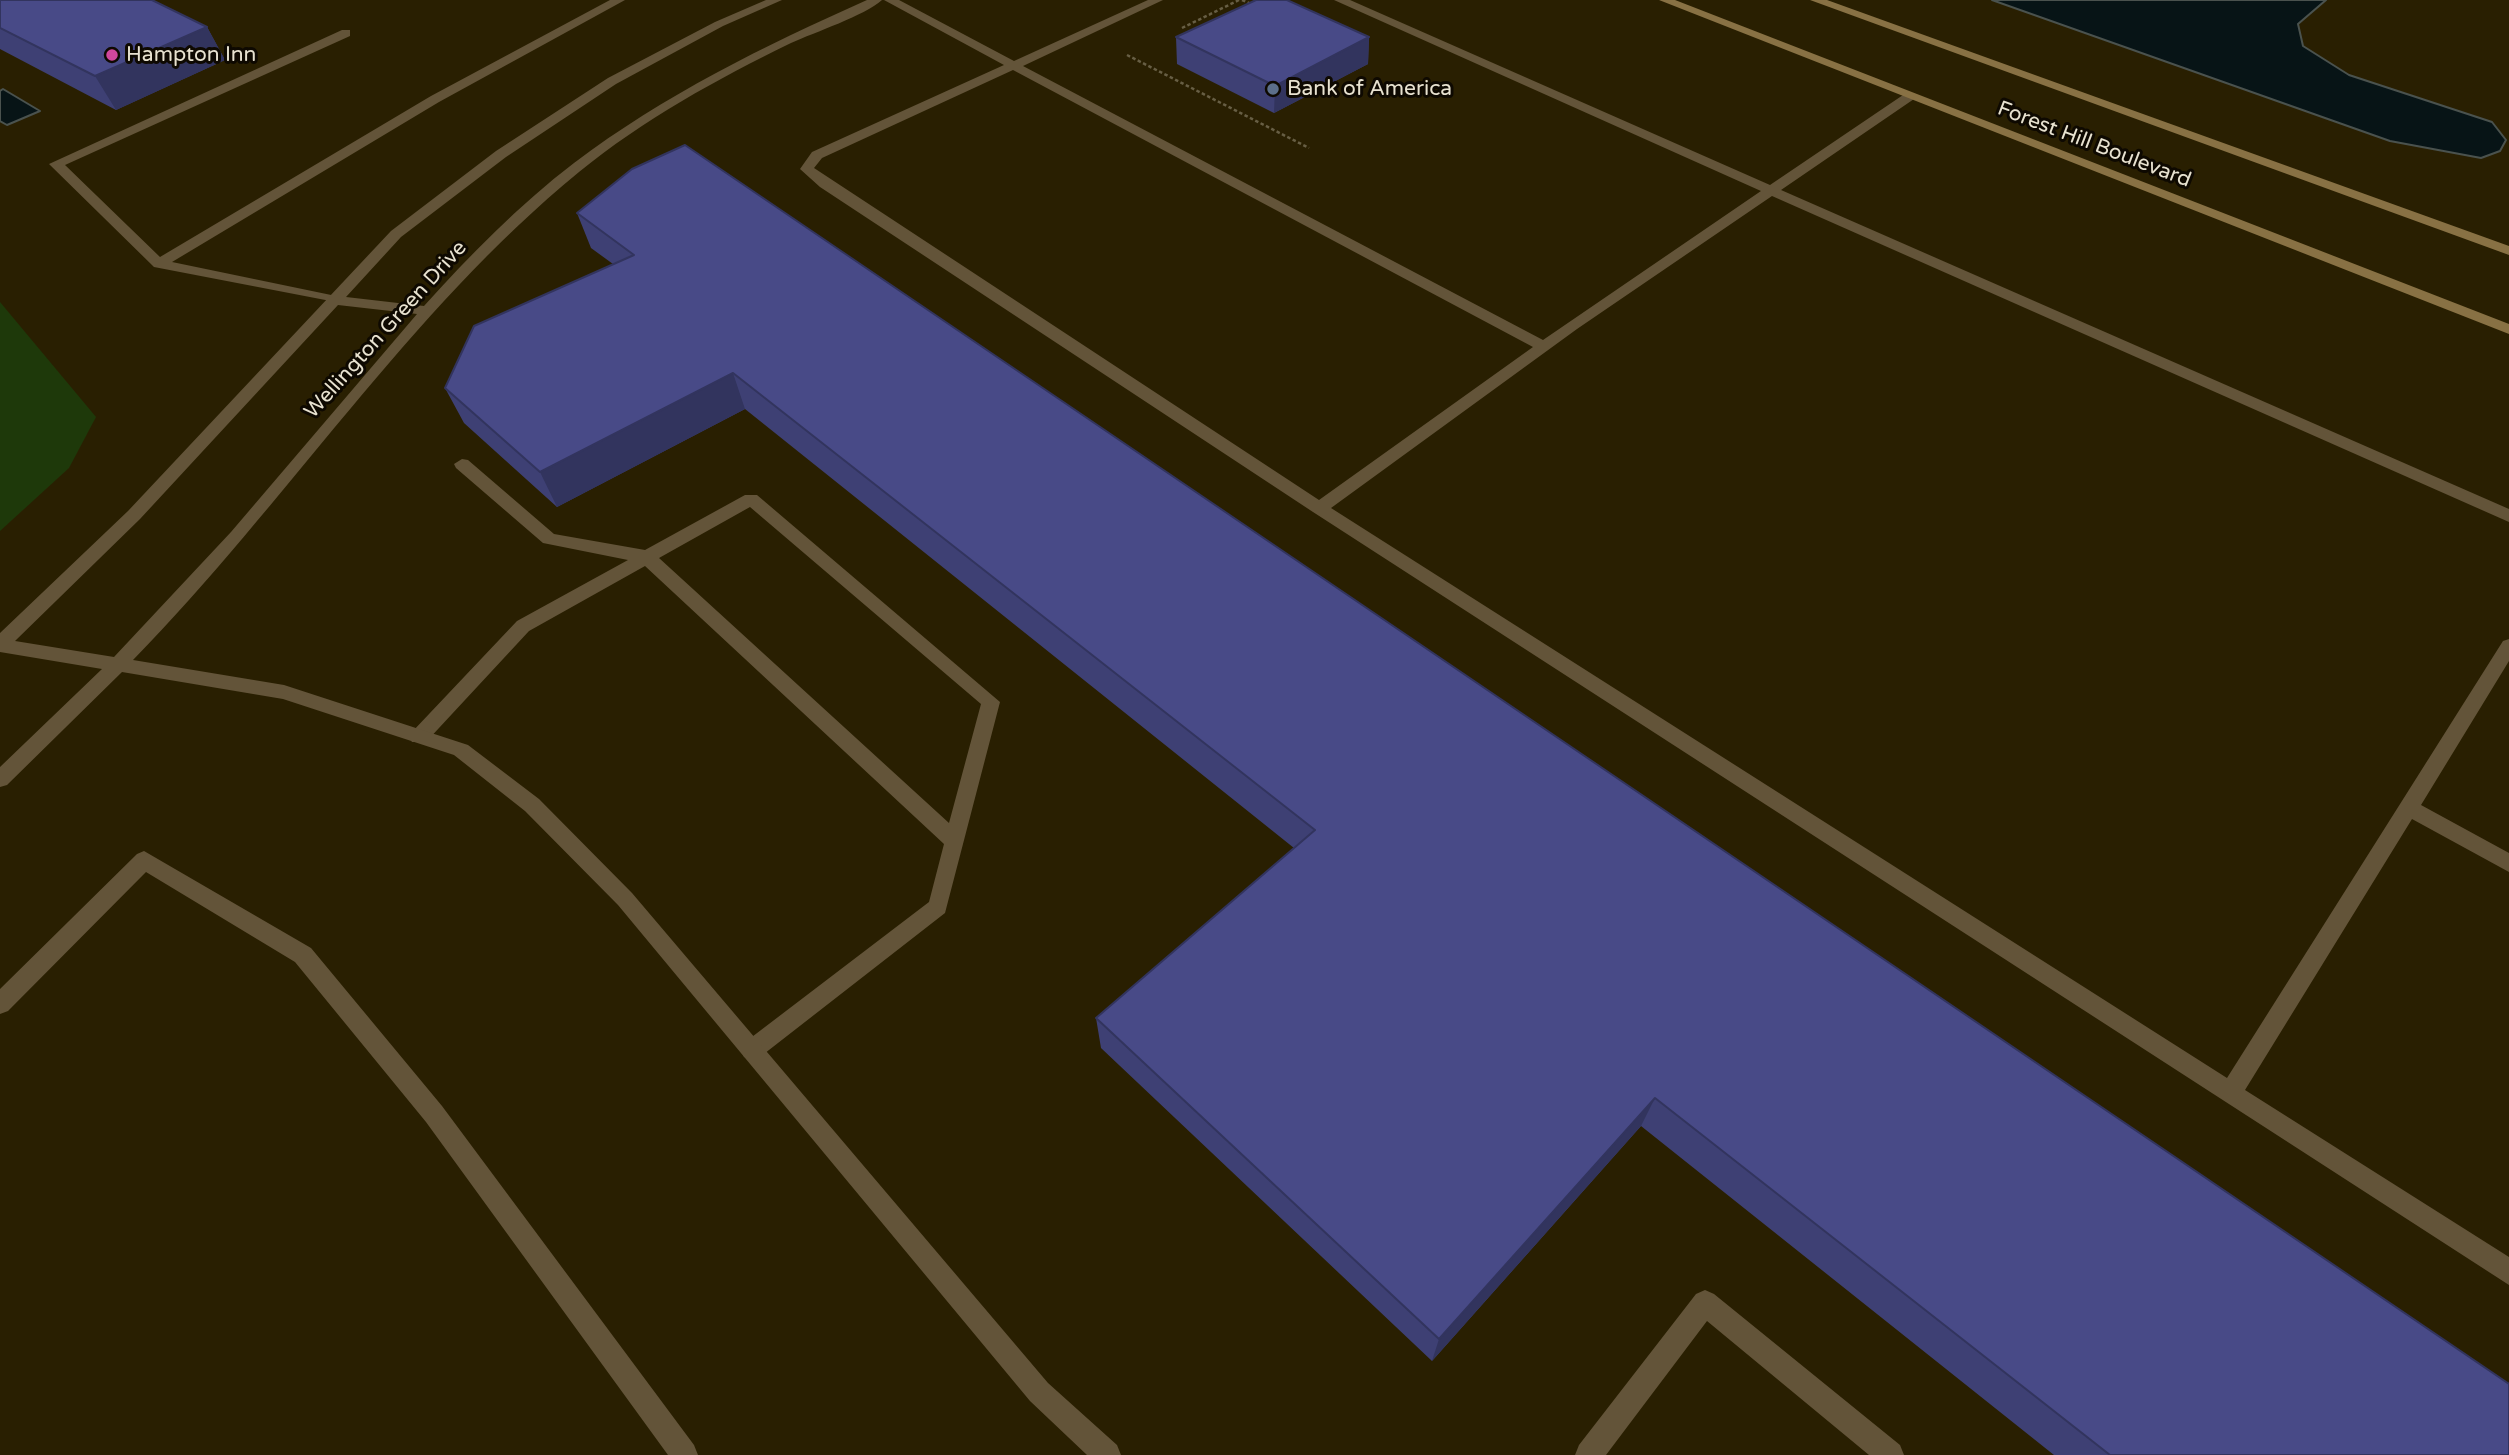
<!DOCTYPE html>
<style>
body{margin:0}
canvas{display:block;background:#291f01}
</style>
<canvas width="2509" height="1455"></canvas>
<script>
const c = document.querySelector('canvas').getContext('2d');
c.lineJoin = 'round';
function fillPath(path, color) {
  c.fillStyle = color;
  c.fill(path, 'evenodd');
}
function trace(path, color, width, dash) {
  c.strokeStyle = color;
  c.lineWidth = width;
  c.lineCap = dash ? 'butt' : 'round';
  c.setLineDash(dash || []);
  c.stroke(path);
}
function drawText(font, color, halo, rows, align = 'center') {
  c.font = font + ' "Varela Round",sans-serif';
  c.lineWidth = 6;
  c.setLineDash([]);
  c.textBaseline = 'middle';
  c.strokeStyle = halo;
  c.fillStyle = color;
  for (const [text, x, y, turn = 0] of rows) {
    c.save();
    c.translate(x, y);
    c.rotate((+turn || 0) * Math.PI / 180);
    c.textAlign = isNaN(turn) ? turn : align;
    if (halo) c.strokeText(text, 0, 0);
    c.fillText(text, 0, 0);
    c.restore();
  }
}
const green = new Path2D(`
 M 0,302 L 96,417 L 69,468 L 0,531 Z`);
const water = new Path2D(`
 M 1992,0 L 2326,0 L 2298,24 L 2303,46 L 2349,75 L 2492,122 L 2506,140 L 2500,151 L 2481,158 L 2390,141 Z
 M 3,89 L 40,111 L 7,125 L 0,121 L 0,91 Z`);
const path = new Path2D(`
 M 1242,0 L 1254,5
 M 1182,28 L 1239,0
 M 1127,55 L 1309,148`);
const service = new Path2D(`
 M 610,0 L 625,0 L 439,102 L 172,262 L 336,296 L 341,297 L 341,303 L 154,267 L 49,164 L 342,30 L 350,30 L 350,36 L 65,165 L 160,257 L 431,96 Z
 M 884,0 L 899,0 L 1014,61 L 1148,0 L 1163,0 L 1023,66 L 1543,340 L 1761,191 L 1334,0 L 1350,0 L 1770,185 L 1906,93 L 1914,93 L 1914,99 L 1781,190 L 2509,509 L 2509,522 L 1772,196 L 1577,329 L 1331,508 L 2227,1078 L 2503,641 L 2509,639 L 2509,661 L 2421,805 L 2509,853 L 2509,872 L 2412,819 L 2245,1090 L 2509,1257 L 2509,1285 L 1313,512 L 820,187 L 800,169 L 812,152 L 1004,65 ZM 1013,70 L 1533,347 L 1319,500 L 814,168 L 822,158 Z
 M 462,459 L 468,460 L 554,534 L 645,550 L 745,495 L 757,495 L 1000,702 L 945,913 L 760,1057 L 752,1060 L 744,1057 L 741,1050 L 744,1043 L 929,902 L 944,844 L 645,566 L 529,631 L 426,742 L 412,742 L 409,737 L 412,732 L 517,621 L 628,560 L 543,543 L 456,468 L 454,464 ZM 750,507 L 981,704 L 949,823 L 659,558 Z
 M 144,851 L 311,948 L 442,1106 L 694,1445 L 698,1455 L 668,1455 L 426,1122 L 295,962 L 146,872 L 8,1011 L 0,1014 L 0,989 L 137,854 Z
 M 1705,1290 L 1714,1294 L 1900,1445 L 1904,1455 L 1869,1455 L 1707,1321 L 1606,1455 L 1575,1455 L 1579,1445 L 1696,1294 Z`);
const minor = new Path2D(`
 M 766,0 L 782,0 L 723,26 L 616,84 L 506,157 L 401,237 L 346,297 L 424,306 C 470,255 519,205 574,163 C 664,95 764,46 867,0 L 882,0 C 864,16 815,32 791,43 C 717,79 643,120 579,172 C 408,312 287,503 133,660 L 284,685 L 468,745 L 539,799 L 632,893 L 1048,1383 L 1117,1445 L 1121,1455 L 1087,1455 L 1030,1401 L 618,905 L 525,811 L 454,755 L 283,699 L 122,672 L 7,785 L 0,787 L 0,767 L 102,669 L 0,652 L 0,633 L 128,511 L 391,231 L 496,151 L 608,78 L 715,22 ZM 338,305 L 417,314 L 231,532 L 114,657 L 15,641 L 140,519 Z`);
const secondary = new Path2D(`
 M 1659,0 L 1675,0 L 2509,324 L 2509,334 Z
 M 1810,0 L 1827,0 L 2509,246 L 2509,255 Z`);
const wall = new Path2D(`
 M 0,0 L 207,27 L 225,60 L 116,110 L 0,49 Z
 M 1176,37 L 1369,37 L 1368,64 L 1274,113 L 1177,64 Z
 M 577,213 L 2509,1455 L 2054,1455 L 1641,1126 L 1432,1361 L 1101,1048 L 1096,1018 L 1294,848 L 745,409 L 557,507 L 464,423 L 445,388 L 613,264 L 591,248 Z`);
const shadedWall = new Path2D(`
 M 207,27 L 225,60 L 116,110 L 95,76 Z
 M 1369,37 L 1368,64 L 1274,113 L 1275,86 Z
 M 733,373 L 745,409 L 557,507 L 540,472 Z
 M 1655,1098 L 1641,1126 L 1432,1361 L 1439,1339 Z`);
const building = new Path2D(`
 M 0,0 L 152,0 L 207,27 L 95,76 L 0,28 Z
 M 1256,0 L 1287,0 L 1369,37 L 1275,86 L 1176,37 Z
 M 685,145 L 2509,1384 L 2509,1455 L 2110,1455 L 1655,1098 L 1439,1339 L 1096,1018 L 1315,830 L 733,373 L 540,472 L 445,388 L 474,326 L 634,255 L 577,213 L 632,169 Z`);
const markers = [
 [112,55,7,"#d1479c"],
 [1273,89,7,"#5c6f8a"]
];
const farPoinames = [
 ["Hampton Inn",126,55],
 ["Bank of America",1287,89]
];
const farStreetnames = [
 ["Forest Hill Boulevard",2094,145,21],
 ["Wellington Green Drive",386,330,-48]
];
fillPath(green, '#1e390a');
fillPath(water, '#071416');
trace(water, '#4a524e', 2);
trace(path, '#675e44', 2.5, [3.5, 2.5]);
fillPath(service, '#635439');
fillPath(minor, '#635439');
fillPath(secondary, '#887144');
fillPath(wall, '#3e4074');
fillPath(shadedWall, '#32345e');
fillPath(building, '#484a87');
trace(building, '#32345e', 2);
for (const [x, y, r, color] of markers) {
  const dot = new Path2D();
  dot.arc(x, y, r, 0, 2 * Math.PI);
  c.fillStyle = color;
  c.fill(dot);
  trace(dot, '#0e0901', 2.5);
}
drawText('21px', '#e8e2d0', '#0e0901', farPoinames, 'left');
drawText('21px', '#e8e2d0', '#0e0901', farStreetnames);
</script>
